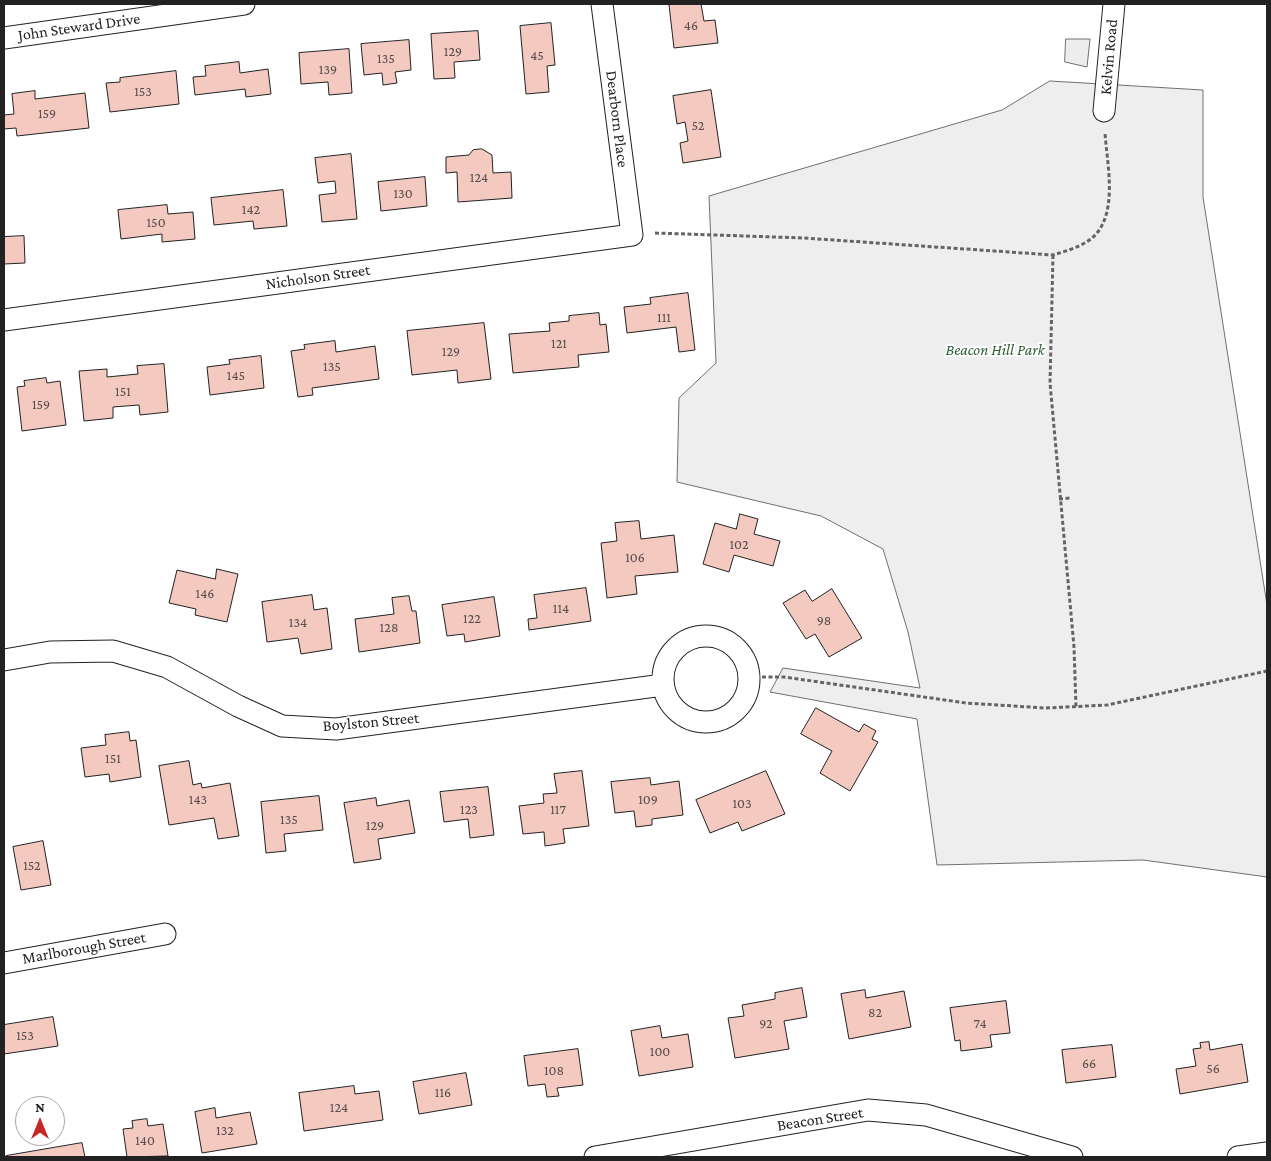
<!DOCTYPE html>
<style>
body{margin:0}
#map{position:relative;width:1271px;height:1161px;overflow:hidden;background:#fff;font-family:"Crimson Pro",serif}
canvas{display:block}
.frame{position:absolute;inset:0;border:5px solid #222;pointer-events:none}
.north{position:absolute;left:15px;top:1096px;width:50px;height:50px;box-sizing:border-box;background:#fff;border:1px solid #a7a7a7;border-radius:50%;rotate:0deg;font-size:14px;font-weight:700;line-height:20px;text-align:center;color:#222}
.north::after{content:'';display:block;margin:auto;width:18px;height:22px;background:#c62828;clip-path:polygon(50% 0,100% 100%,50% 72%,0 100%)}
</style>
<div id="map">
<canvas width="1271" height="1161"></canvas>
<div class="frame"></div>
<div class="north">N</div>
</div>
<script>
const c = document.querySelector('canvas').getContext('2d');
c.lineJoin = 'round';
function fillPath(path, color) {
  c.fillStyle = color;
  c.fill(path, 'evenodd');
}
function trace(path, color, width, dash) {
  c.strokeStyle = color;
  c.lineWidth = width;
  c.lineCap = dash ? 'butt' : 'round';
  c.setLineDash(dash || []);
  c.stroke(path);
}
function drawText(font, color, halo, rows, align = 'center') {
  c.font = font + ' "Crimson Pro",serif';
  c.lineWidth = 4;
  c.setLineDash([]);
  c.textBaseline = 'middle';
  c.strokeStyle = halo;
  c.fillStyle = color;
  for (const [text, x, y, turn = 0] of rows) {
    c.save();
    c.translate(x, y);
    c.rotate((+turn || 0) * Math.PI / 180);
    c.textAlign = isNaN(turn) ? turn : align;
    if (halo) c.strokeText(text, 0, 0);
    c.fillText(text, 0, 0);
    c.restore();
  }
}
const green = new Path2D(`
 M 1050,81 L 1203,90 L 1203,197 L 1267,605 L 1267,877 L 1143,860 L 937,865 L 917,719 L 770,692 L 783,668 L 920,688 L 908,632 L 883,549 L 821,516 L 677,482 L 679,398 L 716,363 L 709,196 L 1002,110 Z`);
const parking = new Path2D(`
 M 1066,39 L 1090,39 L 1087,67 L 1065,62 Z`);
const building = new Path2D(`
 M 701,4 L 704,21 L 715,20 L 718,43 L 674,48 L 669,5 Z
 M 551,23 L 555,65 L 547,66 L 549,92 L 526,94 L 520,26 Z
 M 478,31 L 480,60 L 454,62 L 455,78 L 434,79 L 431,34 Z
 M 409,40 L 411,70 L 395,72 L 397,83 L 383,85 L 382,73 L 364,75 L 361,44 Z
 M 349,49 L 352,93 L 329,95 L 328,82 L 301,84 L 299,53 Z
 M 239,62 L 240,73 L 268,69 L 271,94 L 246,97 L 245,89 L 195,95 L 193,77 L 206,76 L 205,66 Z
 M 176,71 L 179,104 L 110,112 L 106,83 L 120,82 L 120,78 Z
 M 711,90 L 721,157 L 683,163 L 680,143 L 688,141 L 685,122 L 677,124 L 673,96 Z
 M 35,91 L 35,99 L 85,93 L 89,128 L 17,136 L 16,128 L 4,129 L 4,115 L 14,114 L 12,94 Z
 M 482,149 L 492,155 L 493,173 L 511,172 L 512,198 L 458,202 L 457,172 L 446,173 L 446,157 L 469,155 L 473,150 Z
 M 351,154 L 357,219 L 322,222 L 319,195 L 336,193 L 335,181 L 318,183 L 315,158 Z
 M 425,177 L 427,206 L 381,211 L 378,182 Z
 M 283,190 L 287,226 L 254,229 L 253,221 L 214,225 L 211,198 Z
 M 167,205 L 168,214 L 193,212 L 195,239 L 162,242 L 162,234 L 121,239 L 118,210 Z
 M 24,236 L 25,263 L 4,264 L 4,237 Z
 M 688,293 L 695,350 L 679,352 L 676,327 L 627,333 L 624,307 L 651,304 L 650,298 Z
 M 599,313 L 600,325 L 606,324 L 609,352 L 578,355 L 579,367 L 513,373 L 509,334 L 550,331 L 549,323 L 569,321 L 569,316 Z
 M 484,323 L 491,379 L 458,383 L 457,370 L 412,375 L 407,331 Z
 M 335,341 L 336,352 L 375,346 L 379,379 L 312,388 L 313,395 L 298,397 L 291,351 L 305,349 L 304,345 Z
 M 261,356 L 264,388 L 210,395 L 207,367 L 230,364 L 229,360 Z
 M 164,364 L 168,412 L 140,415 L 139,405 L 113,407 L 113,418 L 84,421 L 79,371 L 107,369 L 107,377 L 138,374 L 137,366 Z
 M 46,378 L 47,383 L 60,381 L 66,425 L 22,431 L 17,387 L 25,386 L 24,381 Z
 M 740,514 L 758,519 L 754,534 L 780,541 L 773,566 L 734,555 L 729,572 L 703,564 L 715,523 L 736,529 Z
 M 639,521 L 641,539 L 674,535 L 678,572 L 635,576 L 637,594 L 607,598 L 601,543 L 617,541 L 615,523 Z
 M 217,569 L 238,574 L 227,622 L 195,615 L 196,609 L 169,603 L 177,570 L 215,579 Z
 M 586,588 L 591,621 L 529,630 L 528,619 L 537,618 L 534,595 Z
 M 832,589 L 862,638 L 829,657 L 815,634 L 806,639 L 783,603 L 805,590 L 812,601 Z
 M 312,595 L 314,610 L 327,608 L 332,649 L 301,654 L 298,638 L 267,642 L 262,602 Z
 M 409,596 L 412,611 L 416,611 L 420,643 L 359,652 L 355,619 L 394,614 L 392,598 Z
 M 494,597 L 500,636 L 465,642 L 464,634 L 447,636 L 442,605 Z
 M 816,708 L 859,732 L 864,724 L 876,731 L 872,739 L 878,742 L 850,791 L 820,773 L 832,751 L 801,734 Z
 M 129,732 L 130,741 L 136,740 L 141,777 L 110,782 L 109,774 L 85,777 L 81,748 L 106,745 L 105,735 Z
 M 189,761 L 193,785 L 201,783 L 202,788 L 230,783 L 239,836 L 218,839 L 214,818 L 169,825 L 159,766 Z
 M 582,771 L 589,826 L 563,829 L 565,843 L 545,846 L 544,832 L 523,834 L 519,806 L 544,803 L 543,794 L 557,793 L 554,774 Z
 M 766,771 L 785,814 L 742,831 L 738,822 L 710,833 L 696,800 Z
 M 650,778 L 651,785 L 679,781 L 683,815 L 652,819 L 652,825 L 636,827 L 634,811 L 615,813 L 611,782 Z
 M 488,787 L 494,835 L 470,838 L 468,819 L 444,822 L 440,792 Z
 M 319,796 L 323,830 L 284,834 L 286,851 L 266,853 L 261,802 Z
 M 376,798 L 377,806 L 409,800 L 415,833 L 378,839 L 381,859 L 354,863 L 344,803 Z
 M 43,841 L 51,885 L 21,890 L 13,847 Z
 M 802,988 L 807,1017 L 784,1021 L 789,1049 L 735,1058 L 728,1018 L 744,1016 L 742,1005 L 775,999 L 775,993 Z
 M 865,990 L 866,998 L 904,991 L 911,1027 L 849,1039 L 841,994 Z
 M 1006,1001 L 1010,1033 L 990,1035 L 992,1047 L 961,1051 L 960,1040 L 955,1041 L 950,1008 Z
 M 53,1017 L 58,1046 L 4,1054 L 4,1025 Z
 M 660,1026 L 662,1038 L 688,1034 L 693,1067 L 639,1076 L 631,1031 Z
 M 1209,1042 L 1210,1050 L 1242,1044 L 1248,1082 L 1180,1094 L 1176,1069 L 1196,1066 L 1193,1049 L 1201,1048 L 1200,1043 Z
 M 1112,1045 L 1116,1077 L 1066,1083 L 1062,1050 Z
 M 578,1049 L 583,1085 L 557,1088 L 559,1096 L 547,1097 L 545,1084 L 528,1086 L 524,1056 Z
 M 466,1073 L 472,1105 L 419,1114 L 413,1082 Z
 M 354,1086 L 355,1094 L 379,1091 L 383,1120 L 304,1131 L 299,1093 Z
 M 215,1108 L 216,1118 L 250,1112 L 257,1144 L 202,1153 L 195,1112 Z
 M 147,1119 L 148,1126 L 163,1124 L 168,1156 L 127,1157 L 123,1129 L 133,1128 L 132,1121 Z
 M 82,1143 L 85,1157 L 6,1157 L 6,1156 Z`);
const path = new Path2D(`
 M 655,233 L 804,238 L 1053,255 C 1066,251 1081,247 1092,238 C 1119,215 1107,164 1105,133
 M 1053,255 L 1050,383 L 1074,647 L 1076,707
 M 1059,499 L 1070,498
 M 749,677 L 784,677 L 966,703 L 1045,708 L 1107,705 L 1267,671`);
const minor = new Path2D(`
 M 4,38 L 244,4
 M 1104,111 L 1114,4
 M 4,320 L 632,235 L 602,4
 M663 679a43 43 0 1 1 86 0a43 43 0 1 1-86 0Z
 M 4,660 L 50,652 L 113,651 L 167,667 L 238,706 L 282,726 L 336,729 L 663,685
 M 4,963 L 165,934
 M 595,1157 L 868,1110 L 926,1115 L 1072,1157
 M 1238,1157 L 1267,1153`);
const numberNames = [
 ["46",691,26],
 ["129",453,52],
 ["45",537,56],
 ["135",386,59],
 ["139",328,70],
 ["153",143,92],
 ["159",47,114],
 ["52",698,126],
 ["124",479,178],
 ["130",403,194],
 ["142",251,210],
 ["150",156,223],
 ["111",664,318],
 ["121",559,344],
 ["129",451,352],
 ["135",332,367],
 ["145",236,376],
 ["151",123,392],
 ["159",41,405],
 ["102",739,545],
 ["106",635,558],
 ["146",205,594],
 ["114",561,609],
 ["122",472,619],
 ["98",824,621],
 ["134",298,623],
 ["128",389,628],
 ["151",113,759],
 ["143",198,800],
 ["109",648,800],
 ["103",742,804],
 ["123",469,810],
 ["117",558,810],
 ["135",289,820],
 ["129",375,826],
 ["152",32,866],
 ["82",875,1013],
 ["92",766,1024],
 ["74",980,1024],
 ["153",25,1036],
 ["100",660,1052],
 ["66",1089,1064],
 ["56",1213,1069],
 ["108",554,1071],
 ["116",443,1093],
 ["124",339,1108],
 ["132",225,1131],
 ["140",145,1141]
];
const streetNames = [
 ["John Steward Drive",79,27,-8],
 ["Kelvin Road",1109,57,-85],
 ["Dearborn Place",617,119,83],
 ["Nicholson Street",318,277,-8],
 ["Boylston Street",371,722,-5],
 ["Marlborough Street",84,948,-10],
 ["Beacon Street",820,1119,-9]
];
const parkNames = [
 ["Beacon Hill Park",995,350]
];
fillPath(green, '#eee');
trace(green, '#6f6f6f', 1);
fillPath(parking, '#ededed');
trace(parking, '#6f6f6f', 1);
fillPath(building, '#f3c9c0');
trace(building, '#222', 1);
trace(minor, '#222', 23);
trace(path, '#646464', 3, [4, 2.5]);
trace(minor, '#fff', 21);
drawText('14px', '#564c4a', null, numberNames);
drawText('16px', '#222', '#fff', streetNames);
drawText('italic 16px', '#2f5e38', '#fff', parkNames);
</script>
